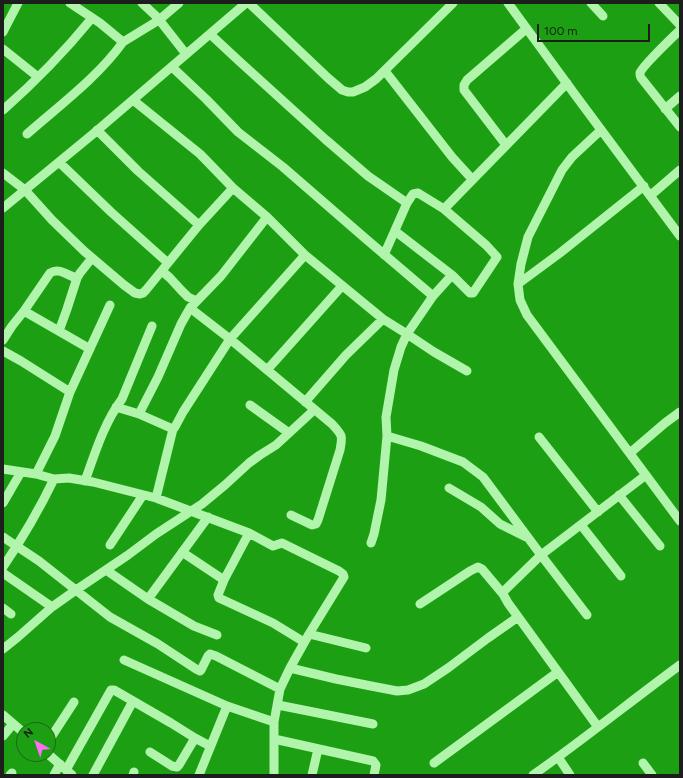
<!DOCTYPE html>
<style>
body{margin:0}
#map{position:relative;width:683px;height:778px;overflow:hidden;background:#1d9f13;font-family:Figtree,sans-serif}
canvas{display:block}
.frame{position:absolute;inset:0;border:4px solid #1d1d1d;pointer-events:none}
.north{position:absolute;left:16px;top:722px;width:40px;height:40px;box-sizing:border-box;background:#1d9f13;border:1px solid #1d6b17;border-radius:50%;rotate:320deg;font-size:11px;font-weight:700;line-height:16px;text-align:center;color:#1d1d1d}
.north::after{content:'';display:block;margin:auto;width:14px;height:18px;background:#ff6ef5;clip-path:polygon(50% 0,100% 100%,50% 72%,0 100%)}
.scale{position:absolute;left:537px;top:24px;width:113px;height:18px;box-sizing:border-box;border:2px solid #1d1d1d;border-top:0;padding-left:5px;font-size:12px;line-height:14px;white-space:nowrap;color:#1d1d1d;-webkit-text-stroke:3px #1d9f13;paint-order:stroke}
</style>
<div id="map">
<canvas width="683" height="778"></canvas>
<div class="frame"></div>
<div class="north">N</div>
<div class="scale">100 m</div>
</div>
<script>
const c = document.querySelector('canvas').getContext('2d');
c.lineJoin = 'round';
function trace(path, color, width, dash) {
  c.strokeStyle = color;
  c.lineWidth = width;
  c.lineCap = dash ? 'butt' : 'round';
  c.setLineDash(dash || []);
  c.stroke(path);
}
const minor = new Path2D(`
 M 142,3 L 157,17 L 186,54
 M 249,3 L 328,78 L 342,90 L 348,92 L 353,92 L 365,87 L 376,79 L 453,3
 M 508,3 L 576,96 L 680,236
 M 591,3 L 603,16
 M 659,3 L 680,25
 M 680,30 C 673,37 642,66 640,73 C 640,76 640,77 642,79 L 680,127
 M 3,32 L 18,3
 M 210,34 L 239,61 L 325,139 L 368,176 L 407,203
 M 123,42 L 159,20 L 179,3
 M 3,49 L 38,77
 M 172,67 L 206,99 L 238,132 L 283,167 L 366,239 L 433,296
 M 385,71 L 452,157 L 472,179
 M 133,100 L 200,154 L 233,188 L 267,217 L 305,255 L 383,319 L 407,334 L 434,352 L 467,371
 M 665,109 L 680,96
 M 3,110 C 35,82 65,51 92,18
 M 97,130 L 138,171 L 199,225
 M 601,130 L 572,157 L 562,170 L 528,237 L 521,264 L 518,284 L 520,300 L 527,315 L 680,521
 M 27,134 C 60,105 98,77 123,42 L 100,23 L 70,3
 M 506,145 L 464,90 L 464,85 L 467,80 L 526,29
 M 59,162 L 111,212 L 168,263
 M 3,173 L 25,190 L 52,220 L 84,251 L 124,285 L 135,293 L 140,294 L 143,293 L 146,290 L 199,225 L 233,188
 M 651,195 L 680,170
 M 3,208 L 93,134 L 246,3
 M 444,209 L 567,83
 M 384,255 L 407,203 L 413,194 L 418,193 L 444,209 L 486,245 L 497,257 L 473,293 L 470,293 L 452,275 L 395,231
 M 162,271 L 170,278 L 181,290 L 188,297 L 197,301
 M 518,284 L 560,253 L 644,186
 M 190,308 L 230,339 L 332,424 C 342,435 343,435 340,450 L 318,520 L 316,524 L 312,525 L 291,515
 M 24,311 L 50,273 C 60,267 67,276 77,278 L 80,273 L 92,258
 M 59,331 L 67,309 L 77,278
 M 3,340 L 12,326 L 24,311 L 90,349
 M 3,351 L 21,361 L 70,392
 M 267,370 L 342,286
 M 305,402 L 346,355 L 383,319
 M 250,405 L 289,433
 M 116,407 L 139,414 L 158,377 L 181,324 L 190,308 L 221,276 L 267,217
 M 139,414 L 173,429 L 175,427 L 183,412 L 230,339 L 305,255
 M 387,436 L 421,446 L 463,462 L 483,477 L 541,555 L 587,615
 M 539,437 L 598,512
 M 630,453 L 665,423 L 680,412
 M 3,469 L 36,474 L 54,479 L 69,478 L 93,482 L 156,498 L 249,533 L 273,546 L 282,543 L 286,545 L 339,571 L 343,574 L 344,577 L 309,634 L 290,668 L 280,689 L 274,722 L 274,775
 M 36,474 L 55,436 L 70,392 L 110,305
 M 85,481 C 95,453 104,423 122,399 L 152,326
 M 449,488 L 481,507 L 500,524 L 526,537
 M 619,495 L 660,546
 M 156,498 L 173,429
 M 3,503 L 21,472
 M 581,525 L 621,576
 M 3,537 L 39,561 L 110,617 L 158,644 L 196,669 L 200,671 L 201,670 L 208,656 L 210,654 L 216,656 L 280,689
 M 371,543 L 374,534 L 381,500 L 387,436 L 386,417 L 394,370 L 401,347 L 407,334 L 433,296 L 452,275
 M 110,545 L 143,495
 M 182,552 L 224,580 L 249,533
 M 3,567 C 22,539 39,510 54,479
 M 106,570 L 148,599 L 194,626 L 217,635
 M 3,573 L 52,607
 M 224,580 L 218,595 L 219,598 L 273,623 L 304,642
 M 148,599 L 208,517
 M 420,604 L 470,571 L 478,567 L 482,569 L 503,594
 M 3,608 L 11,614
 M 309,634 L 366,648
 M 3,649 L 18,637 L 52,607 L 76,590 L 128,555 L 156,534 L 202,504 L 225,485 L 249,463 L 260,455 L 276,445 L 314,410
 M 124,660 L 227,706 L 274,722
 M 290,668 L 336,679 L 371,686 L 397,691 L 408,690 L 424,684 L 448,668 L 488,638 L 518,617
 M 278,705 L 373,724
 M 3,715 L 24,733
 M 598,727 L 508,603 L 503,594 L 504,591 L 541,555 L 646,475
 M 3,736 L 13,724
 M 274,739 L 373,761 L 376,765 L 374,775
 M 48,742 L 74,702
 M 150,752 L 172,766 L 177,767 L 179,765 L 195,738
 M 48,754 L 72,775
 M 558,757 L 570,775
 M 434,763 L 558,672
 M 643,763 L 652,775
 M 66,770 L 111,690 L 114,690 L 171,723 L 195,738 L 210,746
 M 10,775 L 12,773
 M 54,775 L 60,764
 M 93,775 L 133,701
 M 133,775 L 134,772
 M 199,775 L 227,706
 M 312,775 L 318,749
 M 533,775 C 583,740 631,701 680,665`);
trace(minor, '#b1f4ab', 9);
</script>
